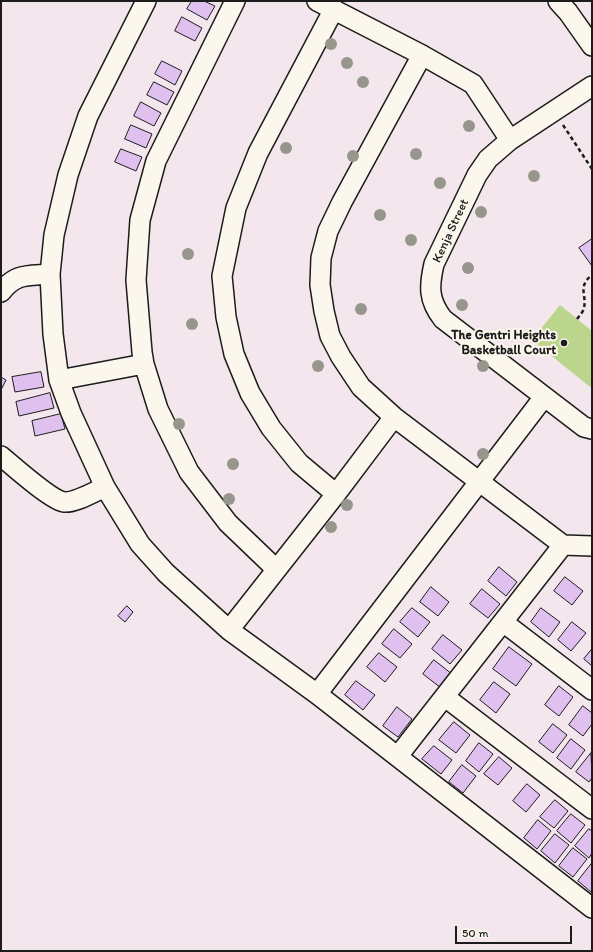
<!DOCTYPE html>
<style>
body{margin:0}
#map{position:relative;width:593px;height:952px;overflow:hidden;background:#f3e6ed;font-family:Itim,sans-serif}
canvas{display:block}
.frame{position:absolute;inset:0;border:2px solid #1c1c1c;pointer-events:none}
.scale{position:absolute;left:455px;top:926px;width:117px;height:18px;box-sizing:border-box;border:2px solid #1c1c1c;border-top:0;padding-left:5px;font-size:12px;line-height:14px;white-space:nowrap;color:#1c1c1c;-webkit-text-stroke:3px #fbf7ec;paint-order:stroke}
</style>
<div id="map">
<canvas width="593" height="952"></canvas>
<div class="frame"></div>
<div class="scale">50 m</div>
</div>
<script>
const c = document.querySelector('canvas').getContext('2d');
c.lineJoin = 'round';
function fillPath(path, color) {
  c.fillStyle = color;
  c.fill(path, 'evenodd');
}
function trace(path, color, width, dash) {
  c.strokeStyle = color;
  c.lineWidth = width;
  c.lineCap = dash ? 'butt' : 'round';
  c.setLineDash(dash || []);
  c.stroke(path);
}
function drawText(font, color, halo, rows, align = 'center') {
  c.font = font + ' Itim,sans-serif';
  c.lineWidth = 4;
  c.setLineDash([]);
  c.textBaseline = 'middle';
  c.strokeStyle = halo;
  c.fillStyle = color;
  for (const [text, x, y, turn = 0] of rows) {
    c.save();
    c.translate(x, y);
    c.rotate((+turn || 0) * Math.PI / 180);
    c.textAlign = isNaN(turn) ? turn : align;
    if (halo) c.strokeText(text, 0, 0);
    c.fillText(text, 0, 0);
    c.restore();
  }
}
const green = new Path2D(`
 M 560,305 L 592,331 L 592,385 L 590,387 L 532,340 Z`);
const building = new Path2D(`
 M 192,1 L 204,1 L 215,6 L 207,20 L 187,9 Z
 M 182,17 L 202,28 L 195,41 L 175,31 Z
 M 162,61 L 182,71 L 175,85 L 155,74 Z
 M 154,82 L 174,92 L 167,105 L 147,95 Z
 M 141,102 L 161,113 L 154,126 L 134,116 Z
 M 131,125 L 152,134 L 146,148 L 125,139 Z
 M 121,149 L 142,157 L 136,171 L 115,162 Z
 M 592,239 L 592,266 L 579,248 Z
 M 41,372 L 44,387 L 15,392 L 12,377 Z
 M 1,377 L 6,380 L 1,390 Z
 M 50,393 L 54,408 L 19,416 L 16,402 Z
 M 61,414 L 65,429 L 35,436 L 32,421 Z
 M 499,567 L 517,582 L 506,596 L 488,581 Z
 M 565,577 L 583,591 L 572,605 L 554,591 Z
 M 431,587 L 449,602 L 438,616 L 420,602 Z
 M 482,589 L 500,604 L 488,618 L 470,604 Z
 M 127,606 L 133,612 L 125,622 L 118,616 Z
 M 412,608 L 430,622 L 418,637 L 400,622 Z
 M 541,608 L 560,622 L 549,637 L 531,622 Z
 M 572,622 L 586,633 L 571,651 L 558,640 Z
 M 394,629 L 412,644 L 400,658 L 382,644 Z
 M 443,635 L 462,650 L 450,664 L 432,649 Z
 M 509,647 L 532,664 L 516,686 L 493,669 Z
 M 592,649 L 592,666 L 584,659 Z
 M 379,653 L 397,667 L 385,682 L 367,667 Z
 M 434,660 L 452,674 L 441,688 L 423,674 Z
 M 356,681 L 375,695 L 363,710 L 345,695 Z
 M 494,682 L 510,694 L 496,713 L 480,700 Z
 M 559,686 L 573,697 L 559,716 L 545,705 Z
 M 583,706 L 592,713 L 592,724 L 583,736 L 569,725 Z
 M 397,707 L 412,719 L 398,737 L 383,726 Z
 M 454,722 L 470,735 L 456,753 L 439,740 Z
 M 553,724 L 567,735 L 553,753 L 539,742 Z
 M 571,739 L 585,750 L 571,769 L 557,758 Z
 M 479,743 L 493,754 L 479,772 L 466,761 Z
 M 434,746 L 452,760 L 441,774 L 422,759 Z
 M 591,753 L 592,778 L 589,782 L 576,772 Z
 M 499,757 L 512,768 L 498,785 L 484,774 Z
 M 462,765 L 476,776 L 463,793 L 449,782 Z
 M 527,784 L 540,795 L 526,812 L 513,801 Z
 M 555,800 L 568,811 L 554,828 L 540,817 Z
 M 571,814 L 585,825 L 571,843 L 557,831 Z
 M 538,820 L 551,831 L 537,849 L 524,838 Z
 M 589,829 L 592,831 L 592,853 L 589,858 L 575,846 Z
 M 555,834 L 569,845 L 555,863 L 541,851 Z
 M 573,848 L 587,859 L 573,877 L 559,866 Z
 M 592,863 L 592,891 L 591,892 L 578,881 Z`);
const path = new Path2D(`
 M 563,125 L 592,169
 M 577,319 C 580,315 583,312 584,308 C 587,294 577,287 592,275`);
const minor = new Path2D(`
 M 146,1 L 88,116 L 68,175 L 54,235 L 50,274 L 53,334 L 59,380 L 71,413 L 105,487 L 140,544 L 166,573 L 229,630 L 317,694 L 592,908
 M 235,1 L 156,161 L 140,220 L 136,280 L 142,352 L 144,364 L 158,409 L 189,472 L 228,523 L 276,569
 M 317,1 L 422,55 L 473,84 L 510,140
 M 558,1 L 568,12 L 592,46
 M 334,9 L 258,153 L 236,208 L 222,276 L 226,317 L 234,354 L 250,393 L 271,428 L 299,463 L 336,494
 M 422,55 L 342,202 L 328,231 L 321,258 L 320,285 L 324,311 L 330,336 L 341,357 L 361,387 L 394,417 L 563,545 L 592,546
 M 592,86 L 510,140 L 488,159 L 477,175 L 434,264 C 429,286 428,300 443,319 L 584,427 L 592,429
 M 1,292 C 16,273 27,276 50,274
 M 59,380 L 144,364
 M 1,456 C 13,466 51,500 64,502 C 75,503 94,492 105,487
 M 503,622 L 592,690
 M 229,630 L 336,494 L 394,417
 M 317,694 L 544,397
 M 445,697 L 592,809
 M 398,756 L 563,545`);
const trees = [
 [331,44],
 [347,63],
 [363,82],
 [469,126],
 [286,148],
 [416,154],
 [353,156],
 [534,176],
 [440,183],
 [481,212],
 [380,215],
 [411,240],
 [188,254],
 [468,268],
 [462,305],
 [361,309],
 [192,324],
 [318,366],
 [483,366],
 [179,424],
 [483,454],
 [233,464],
 [229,499],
 [347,505],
 [331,527]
];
const markers = [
 [564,343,4,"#1c1c1c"]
];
const streetNames = [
 ["Kenja Street",451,231,-65]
];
const poiNames = [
 ["The Gentri Heights",556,336],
 ["Basketball Court",556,351]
];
fillPath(green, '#bcd58c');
fillPath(building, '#dfc0ee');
trace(building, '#1c1c1c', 1);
trace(minor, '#1c1c1c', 22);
trace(path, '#1c1c1c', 2.5, [4, 3]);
trace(minor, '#fbf7ec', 19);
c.fillStyle = '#97968d';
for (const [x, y] of trees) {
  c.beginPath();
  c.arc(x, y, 6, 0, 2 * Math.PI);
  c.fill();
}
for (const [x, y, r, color] of markers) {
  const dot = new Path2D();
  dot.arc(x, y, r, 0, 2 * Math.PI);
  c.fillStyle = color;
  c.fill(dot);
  trace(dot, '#fbf7ec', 1.5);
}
drawText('13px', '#1c1c1c', '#fbf7ec', streetNames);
drawText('bold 13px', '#1c1c1c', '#fbf7ec', poiNames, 'right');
</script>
